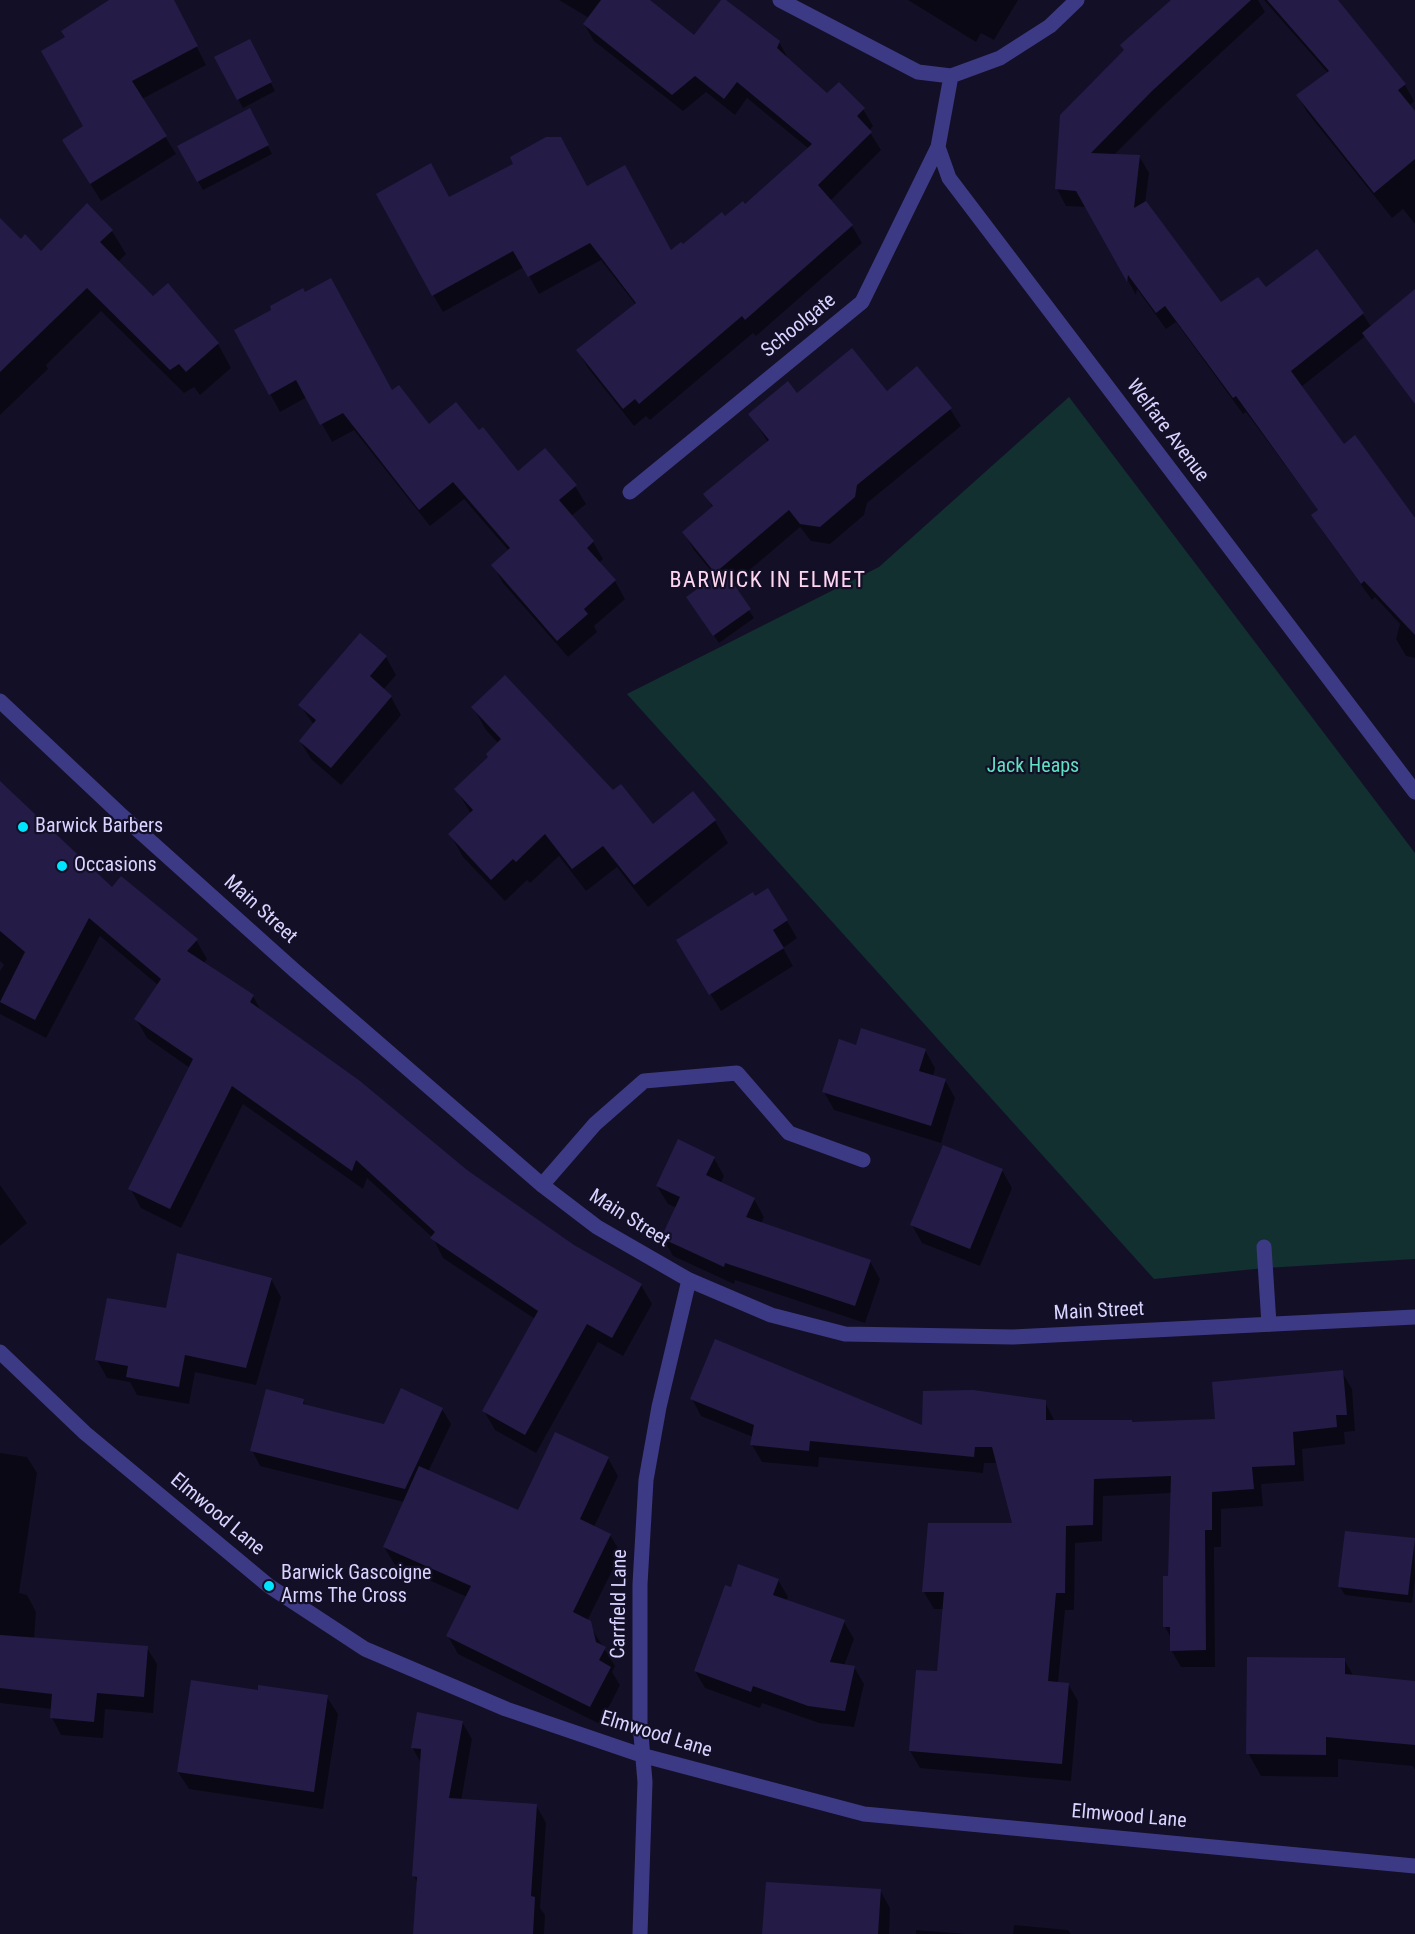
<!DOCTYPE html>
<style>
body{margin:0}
canvas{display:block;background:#130f26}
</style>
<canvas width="1415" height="1934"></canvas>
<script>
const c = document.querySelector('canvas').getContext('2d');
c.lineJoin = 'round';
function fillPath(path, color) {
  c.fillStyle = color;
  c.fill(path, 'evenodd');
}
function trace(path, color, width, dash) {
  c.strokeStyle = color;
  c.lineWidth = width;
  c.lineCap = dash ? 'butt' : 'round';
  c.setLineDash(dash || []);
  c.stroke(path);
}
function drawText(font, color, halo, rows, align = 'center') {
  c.font = font + ' "Roboto Condensed",sans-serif';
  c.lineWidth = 4.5;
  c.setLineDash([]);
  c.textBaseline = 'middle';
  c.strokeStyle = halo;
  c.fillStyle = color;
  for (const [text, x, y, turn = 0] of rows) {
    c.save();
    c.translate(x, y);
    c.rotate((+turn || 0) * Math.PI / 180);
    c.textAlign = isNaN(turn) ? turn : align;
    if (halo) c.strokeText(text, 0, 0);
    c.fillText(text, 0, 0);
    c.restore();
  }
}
const green = new Path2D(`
 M 1069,397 L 1415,853 L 1415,1259 L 1265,1268 L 1154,1279 L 627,694 L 879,567 Z`);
const shadow = new Path2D(`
 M 112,0 L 173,0 L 206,65 L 142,99 L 176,154 L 101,201 L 74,158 L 85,127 L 67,38 Z
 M 559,0 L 648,0 L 694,37 L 724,0 L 779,42 L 789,60 L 827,95 L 863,109 L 873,126 L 869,131 L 881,150 L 830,201 L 852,226 L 862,243 L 756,336 L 753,333 L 650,420 L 646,416 L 634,426 L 588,368 L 578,351 L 636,305 L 601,260 L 539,294 L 524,267 L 443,312 L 433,295 L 449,199 L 587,187 L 671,252 L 745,206 L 809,149 L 747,98 L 735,115 L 706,92 L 683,111 L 594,41 L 584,24 L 589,18 Z
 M 908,0 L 1018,0 L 994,40 L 981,33 L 976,42 Z
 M 1173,0 L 1258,0 L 1265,12 L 1162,107 L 1114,155 L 1139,156 L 1149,173 L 1145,203 L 1221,304 L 1266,289 L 1363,314 L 1373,330 L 1301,387 L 1344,446 L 1415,521 L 1415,658 L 1406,656 L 1396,639 L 1400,624 L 1375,597 L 1372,600 L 1323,532 L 1313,515 L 1319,511 L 1246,412 L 1243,414 L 1176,322 L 1166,329 L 1137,289 L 1136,295 L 1087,207 L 1066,206 L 1057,189 Z
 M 1264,0 L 1335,0 L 1405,85 L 1414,101 L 1409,106 L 1415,113 L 1415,224 L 1403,209 L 1392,218 L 1307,112 L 1298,96 L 1328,73 Z
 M 254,49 L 275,91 L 243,108 L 238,99 Z
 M 254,118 L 272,154 L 203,190 L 179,147 Z
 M 0,220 L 21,241 L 41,253 L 112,231 L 126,254 L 118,262 L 153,298 L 218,344 L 231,368 L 200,395 L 194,387 L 184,393 L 101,311 L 46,365 L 48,369 L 0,415 Z
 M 236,331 L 392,392 L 429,426 L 479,432 L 517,474 L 575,486 L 586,504 L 571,516 L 593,542 L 603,559 L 599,563 L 615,581 L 625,599 L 594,626 L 597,632 L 568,657 L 503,583 L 493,565 L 509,551 L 464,499 L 430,526 L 354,430 L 332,442 L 307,397 L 280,412 Z
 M 887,393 L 950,409 L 961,426 L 867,503 L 864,515 L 830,544 L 811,541 L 800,527 L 732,585 L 754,618 L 719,643 L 693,606 L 716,577 L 694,550 L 684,533 L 713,508 L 705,494 L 768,442 L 750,415 L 797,395 Z
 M 386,657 L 396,675 L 383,690 L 391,697 L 401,715 L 341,785 L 311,759 L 300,741 L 314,725 L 300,705 Z
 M 473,707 L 613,792 L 653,826 L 715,821 L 728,843 L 648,907 L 617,867 L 586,891 L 559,856 L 530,883 L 527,880 L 505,901 L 463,857 L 450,834 L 471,814 L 456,789 L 489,757 L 499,744 L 486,730 Z
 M 0,783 L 112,889 L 196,940 L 207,959 L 204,963 L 253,996 L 262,1013 L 466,1171 L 573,1246 L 641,1285 L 652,1304 L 623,1356 L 598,1342 L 536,1453 L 495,1430 L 484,1411 L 535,1319 L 443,1258 L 433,1238 L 367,1178 L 363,1189 L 243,1104 L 181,1228 L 141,1208 L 130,1188 L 190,1068 L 147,1038 L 136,1019 L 159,986 L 100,936 L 46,1038 L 0,1014 L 0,971 L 4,965 L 0,961 Z
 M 755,897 L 787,921 L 797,938 L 783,948 L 793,966 L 721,1011 L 688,958 Z
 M 857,1047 L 925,1050 L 935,1068 L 933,1076 L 945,1080 L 955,1098 L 941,1143 L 834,1110 L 824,1092 Z
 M 714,1158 L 724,1176 L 721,1183 L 754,1199 L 764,1217 L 761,1224 L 870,1261 L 880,1279 L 865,1323 L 735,1280 L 734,1284 L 673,1256 L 663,1238 L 677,1208 L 668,1204 L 657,1186 Z
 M 1002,1170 L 1012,1188 L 980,1266 L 922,1243 L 912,1225 Z
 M 0,1185 L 27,1223 L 0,1246 Z
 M 271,1279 L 281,1297 L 256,1385 L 195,1372 L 189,1404 L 137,1395 L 130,1382 L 107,1378 L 97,1360 Z
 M 1342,1372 L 1352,1389 L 1355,1431 L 1344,1432 L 1345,1444 L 1302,1449 L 1304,1481 L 1261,1484 L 1263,1506 L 1221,1509 L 1221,1547 L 1214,1547 L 1215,1667 L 1181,1667 L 1171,1650 L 1171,1638 L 1165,1627 L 1170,1577 L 1172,1493 L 1103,1496 L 1102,1541 L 1075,1543 L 1074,1610 L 1065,1610 L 1058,1683 L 1068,1684 L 1078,1701 L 1071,1781 L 920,1768 L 910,1751 L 938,1673 L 944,1609 L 934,1609 L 924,1592 L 1014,1525 L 998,1463 L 984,1463 L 983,1473 L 819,1457 L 818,1467 L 762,1462 L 752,1445 L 753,1437 L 701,1416 L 692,1399 L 924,1427 L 1045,1402 L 1055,1422 L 1132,1423 L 1217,1420 Z
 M 303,1400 L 306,1406 L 385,1426 L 442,1409 L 451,1424 L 428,1472 L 519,1512 L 608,1458 L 618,1476 L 594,1527 L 610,1535 L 621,1553 L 587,1621 L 615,1666 L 612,1672 L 620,1685 L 600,1724 L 458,1654 L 448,1636 L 467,1597 L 395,1565 L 384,1547 L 404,1502 L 260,1466 L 252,1450 Z
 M 0,1453 L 27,1457 L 37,1473 L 19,1593 L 27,1595 L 36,1612 L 34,1639 L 147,1648 L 157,1664 L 153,1713 L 105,1709 L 103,1738 L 61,1735 L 52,1718 L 52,1709 L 0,1703 Z
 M 1414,1540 L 1415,1579 L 1412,1603 L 1345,1595 L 1340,1587 Z
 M 778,1580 L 788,1597 L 786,1601 L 844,1622 L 854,1639 L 844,1666 L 854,1667 L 864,1684 L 854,1727 L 819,1723 L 762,1703 L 760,1708 L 705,1688 L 695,1671 Z
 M 1344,1659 L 1354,1677 L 1415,1682 L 1415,1770 L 1413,1766 L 1338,1759 L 1338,1777 L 1261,1776 L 1248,1753 Z
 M 259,1691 L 327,1697 L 338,1714 L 323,1809 L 189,1789 L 178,1772 Z
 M 462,1722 L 472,1739 L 461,1801 L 536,1805 L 546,1823 L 540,1908 L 545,1915 L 544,1934 L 416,1934 L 418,1884 L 414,1876 L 421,1763 L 412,1747 Z
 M 880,1890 L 890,1908 L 889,1934 L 764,1934 Z
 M 1014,1925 L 1068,1930 L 1071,1934 L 1013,1934 Z
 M 916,1930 L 966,1934 L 916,1934 Z`);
const building = new Path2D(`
 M 109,0 L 174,0 L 198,46 L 132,81 L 167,136 L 90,184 L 62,140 L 83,126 L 41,51 L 65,37 L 61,31 Z
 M 601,0 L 650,0 L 694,35 L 721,0 L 726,0 L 780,41 L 777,48 L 827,93 L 839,82 L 865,108 L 857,116 L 872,132 L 818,185 L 853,225 L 745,320 L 742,316 L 639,404 L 635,399 L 623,409 L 576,350 L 636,303 L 590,243 L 528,277 L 513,251 L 432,296 L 376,194 L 431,163 L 449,197 L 513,164 L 510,157 L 546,137 L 561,137 L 587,186 L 625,165 L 671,250 L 681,242 L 683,244 L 722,212 L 725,216 L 743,201 L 745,204 L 812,144 L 737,82 L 724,99 L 695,76 L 672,95 L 583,24 Z
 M 1171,0 L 1251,0 L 1152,91 L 1091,153 L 1140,155 L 1134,208 L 1146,201 L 1221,302 L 1258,277 L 1266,287 L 1317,249 L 1364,313 L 1291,371 L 1344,444 L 1355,435 L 1415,518 L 1415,635 L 1364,581 L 1361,584 L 1311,515 L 1318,510 L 1236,396 L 1233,398 L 1165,306 L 1156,313 L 1128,275 L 1127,282 L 1076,191 L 1055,189 L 1060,115 L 1124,50 L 1120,45 Z
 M 1267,0 L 1338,0 L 1406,84 L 1398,90 L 1415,111 L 1415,159 L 1374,193 L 1296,95 L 1329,71 Z
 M 250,39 L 272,82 L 237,100 L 214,57 Z
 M 250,108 L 269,145 L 197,182 L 177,146 Z
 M 87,203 L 113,230 L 100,242 L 153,296 L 168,283 L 219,343 L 186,372 L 179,364 L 170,370 L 87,288 L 0,372 L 0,218 L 21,239 L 25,234 L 41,251 Z
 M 331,278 L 392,390 L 399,385 L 429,424 L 456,402 L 479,430 L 483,427 L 518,471 L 545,448 L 577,485 L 559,500 L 594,541 L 587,548 L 616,580 L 584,609 L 588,614 L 557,641 L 491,565 L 510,548 L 453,482 L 419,510 L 343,413 L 320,425 L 296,380 L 269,395 L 234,330 L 271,310 L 270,306 L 303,288 L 305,292 Z
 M 1415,289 L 1415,404 L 1362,333 Z
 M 852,348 L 887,391 L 917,366 L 952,408 L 857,485 L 855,497 L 820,527 L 800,524 L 789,510 L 715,573 L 682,532 L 713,506 L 703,494 L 769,440 L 748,414 L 788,381 L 797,393 Z
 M 724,570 L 751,609 L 713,636 L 686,597 Z
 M 360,633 L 387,656 L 370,676 L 392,696 L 331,768 L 299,741 L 316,720 L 298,705 Z
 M 505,675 L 613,790 L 621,784 L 653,824 L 693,791 L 716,820 L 634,885 L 603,846 L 572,869 L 545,834 L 516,862 L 513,859 L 491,880 L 448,834 L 473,810 L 454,789 L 488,757 L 486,754 L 501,739 L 471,707 Z
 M 0,781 L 112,887 L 121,876 L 198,939 L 187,951 L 254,995 L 250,1002 L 360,1081 L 467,1170 L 574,1245 L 642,1284 L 612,1338 L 587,1324 L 525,1435 L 482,1411 L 538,1311 L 430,1238 L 435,1232 L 356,1160 L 352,1171 L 232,1086 L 170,1209 L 128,1189 L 193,1059 L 134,1019 L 161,979 L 89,918 L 35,1020 L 0,1002 L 25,952 L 0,931 Z
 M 768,888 L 788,920 L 773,930 L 784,948 L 709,995 L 676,940 L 753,892 L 755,896 Z
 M 861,1028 L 926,1049 L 919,1071 L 946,1079 L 931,1126 L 822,1092 L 839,1039 L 856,1045 Z
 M 678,1139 L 715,1157 L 706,1175 L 755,1198 L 746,1217 L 871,1260 L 855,1306 L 725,1263 L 724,1267 L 661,1238 L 680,1197 L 656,1186 Z
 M 943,1145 L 1003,1169 L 970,1249 L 910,1225 Z
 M 177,1253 L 272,1278 L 246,1368 L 185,1355 L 179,1387 L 126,1377 L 128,1366 L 95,1360 L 107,1298 L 166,1308 Z
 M 715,1339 L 922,1425 L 923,1391 L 973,1390 L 1046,1400 L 1046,1420 L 1132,1420 L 1132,1422 L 1215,1419 L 1212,1382 L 1343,1370 L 1347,1415 L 1336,1415 L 1337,1427 L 1293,1432 L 1295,1465 L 1252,1467 L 1254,1489 L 1212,1492 L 1212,1530 L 1205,1530 L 1206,1650 L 1170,1651 L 1170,1627 L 1163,1627 L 1163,1576 L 1168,1576 L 1171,1476 L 1094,1479 L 1093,1525 L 1066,1526 L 1065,1593 L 1056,1593 L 1048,1681 L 1069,1683 L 1062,1764 L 909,1751 L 916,1670 L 937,1671 L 944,1592 L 922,1592 L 928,1523 L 1012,1523 L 992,1447 L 975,1447 L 974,1457 L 810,1441 L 809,1451 L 750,1445 L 754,1425 L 690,1399 Z
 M 401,1388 L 443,1408 L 405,1489 L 250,1451 L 266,1389 L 304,1399 L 303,1404 L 384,1424 Z
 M 555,1432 L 609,1457 L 580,1519 L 611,1534 L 573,1612 L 591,1621 L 596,1642 L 606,1647 L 599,1660 L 611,1667 L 590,1707 L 446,1636 L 471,1586 L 383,1547 L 419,1466 L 518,1510 Z
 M 1345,1531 L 1415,1538 L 1408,1595 L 1338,1587 Z
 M 738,1564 L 779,1579 L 773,1595 L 845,1620 L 830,1662 L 855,1666 L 845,1711 L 808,1706 L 753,1686 L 751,1692 L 694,1671 L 725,1585 L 731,1587 Z
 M 0,1635 L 148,1646 L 144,1697 L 97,1693 L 94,1722 L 50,1718 L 52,1694 L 0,1688 Z
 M 1247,1657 L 1345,1658 L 1345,1674 L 1415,1681 L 1415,1745 L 1326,1737 L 1326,1755 L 1246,1754 Z
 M 191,1680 L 258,1690 L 258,1685 L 328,1695 L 314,1792 L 177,1772 Z
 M 417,1712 L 463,1721 L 449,1798 L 537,1804 L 531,1896 L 535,1897 L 533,1934 L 413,1934 L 417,1877 L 412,1876 L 421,1749 L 411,1748 Z
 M 766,1882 L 881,1889 L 878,1934 L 762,1934 Z`);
const pedestrian = new Path2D(`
 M 1264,1247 L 1269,1324`);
const minor = new Path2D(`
 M 780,0 L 918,72 L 951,76 L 1000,58 L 1050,26 L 1077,0
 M 951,76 L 938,147 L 949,178 L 1415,792
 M 630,492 L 862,302 L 938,147
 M 542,1185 L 595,1124 L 644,1081 L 737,1073 L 789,1133 L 863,1160
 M 0,1352 L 85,1433 L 269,1586 L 365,1649 L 506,1709 L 641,1755 L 864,1814 L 1415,1866
 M 640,1934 L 645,1782 L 640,1723 L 640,1584 L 646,1480 L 659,1407 L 689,1280`);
const tertiary = new Path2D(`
 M 0,701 L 119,813 L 294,970 L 542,1185 L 597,1227 L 689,1280 L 771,1315 L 845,1334 L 1013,1337 L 1415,1317`);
const markers = [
 [23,827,6,"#00e5ff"],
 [62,866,6,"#00e5ff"],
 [269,1586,6,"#00e5ff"]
];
const streetNames = [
 ["Schoolgate",799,326,-39],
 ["Welfare Avenue",1167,431,53],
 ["Main Street",260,910,42],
 ["Main Street",629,1219,32],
 ["Main Street",1099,1312,-3],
 ["Elmwood Lane",217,1515,40],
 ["Carrfield Lane",620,1604,-89],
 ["Elmwood Lane",656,1735,17],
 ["Elmwood Lane",1129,1817,5]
];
const parkNames = [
 ["Jack Heaps",1033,767]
];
const poiNames = [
 ["Barwick Barbers",35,827],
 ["Occasions",74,866],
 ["Barwick Gascoigne",281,1574],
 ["Arms The Cross",281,1597]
];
const quarterNames = [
 ["BARWICK IN ELMET",768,581]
];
fillPath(green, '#12302f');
fillPath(shadow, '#0007');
fillPath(building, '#241b47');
trace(pedestrian, '#3d3a85', 15);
trace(minor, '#3d3a85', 15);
trace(tertiary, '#3d3a85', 15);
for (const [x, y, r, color] of markers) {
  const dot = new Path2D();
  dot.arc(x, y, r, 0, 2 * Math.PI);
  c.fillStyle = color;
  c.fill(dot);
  trace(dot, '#130f26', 2);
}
drawText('20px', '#d9d4ff', '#130f26', streetNames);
drawText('20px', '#5fe0c0', '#130f26', parkNames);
drawText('20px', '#d9d4ff', '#130f26', poiNames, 'left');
c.letterSpacing = '1.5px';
drawText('22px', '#ffd6f0', '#130f26', quarterNames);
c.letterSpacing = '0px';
</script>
